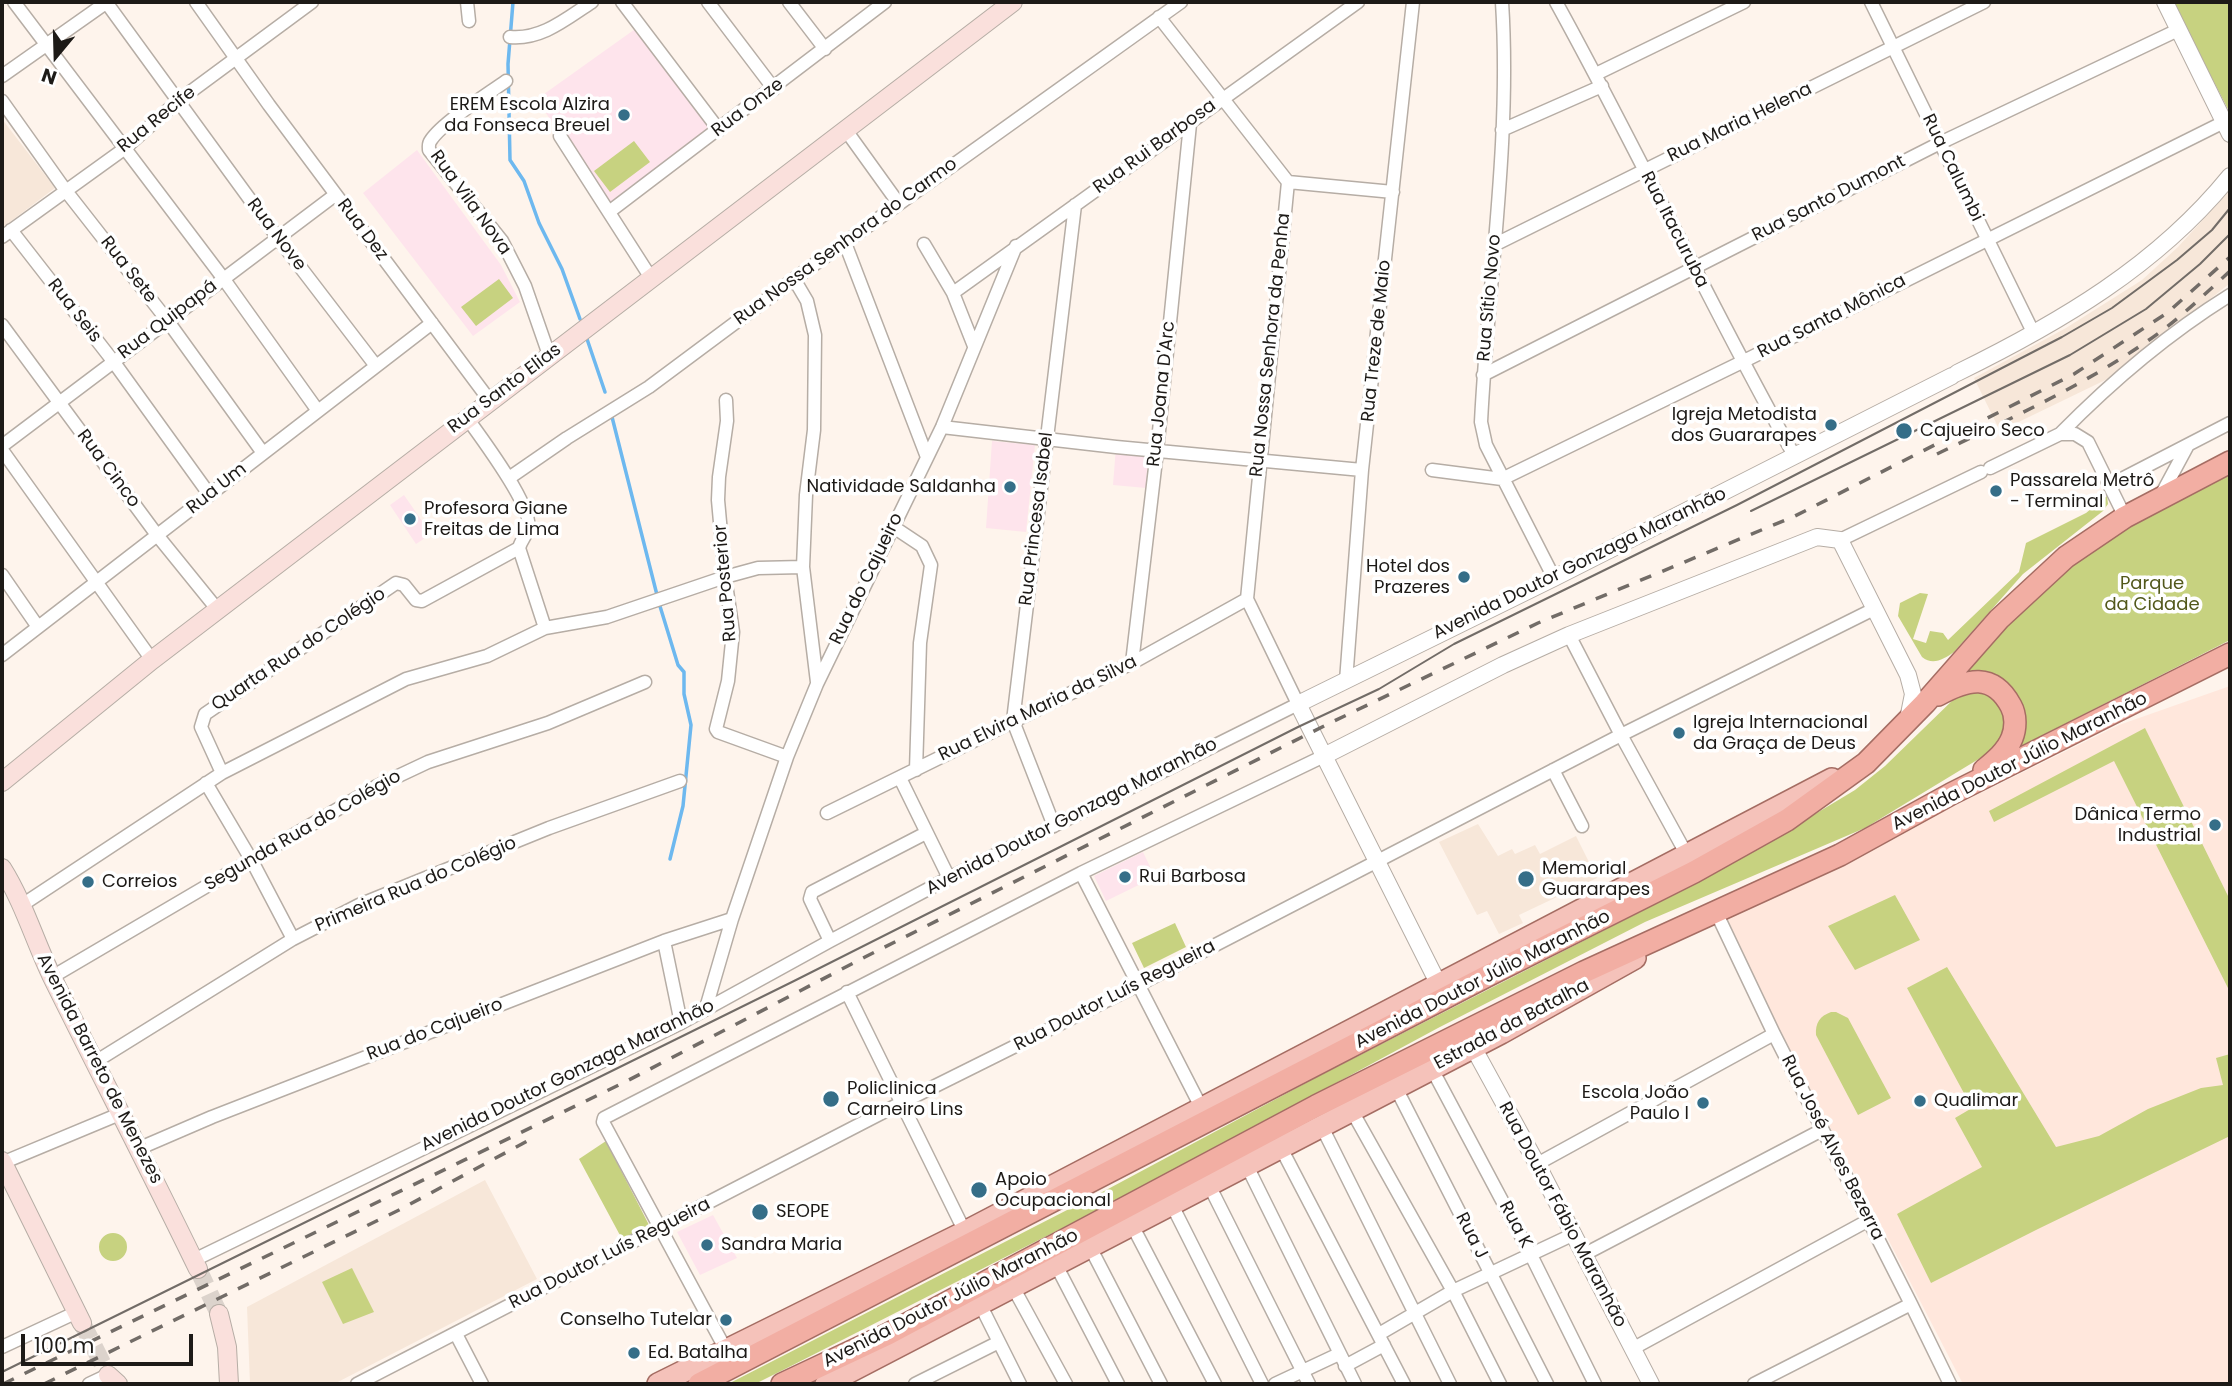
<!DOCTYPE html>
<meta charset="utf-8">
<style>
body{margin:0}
#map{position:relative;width:2232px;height:1386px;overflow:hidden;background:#fef4ec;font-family:Poppins,sans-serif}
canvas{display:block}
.frame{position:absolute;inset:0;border:4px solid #1d1a17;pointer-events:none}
.north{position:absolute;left:21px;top:21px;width:70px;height:70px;-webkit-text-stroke:5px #fff;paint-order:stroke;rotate:199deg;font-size:19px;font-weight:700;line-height:28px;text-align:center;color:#1d1a17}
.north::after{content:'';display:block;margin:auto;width:24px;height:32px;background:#1d1a17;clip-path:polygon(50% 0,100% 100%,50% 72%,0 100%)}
.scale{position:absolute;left:21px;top:1334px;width:172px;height:32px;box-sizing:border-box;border:4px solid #1d1a17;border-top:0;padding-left:9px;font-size:21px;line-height:24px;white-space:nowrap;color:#1d1a17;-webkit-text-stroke:5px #fff;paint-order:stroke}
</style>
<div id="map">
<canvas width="2232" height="1386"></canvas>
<div class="frame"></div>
<div class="north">N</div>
<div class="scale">100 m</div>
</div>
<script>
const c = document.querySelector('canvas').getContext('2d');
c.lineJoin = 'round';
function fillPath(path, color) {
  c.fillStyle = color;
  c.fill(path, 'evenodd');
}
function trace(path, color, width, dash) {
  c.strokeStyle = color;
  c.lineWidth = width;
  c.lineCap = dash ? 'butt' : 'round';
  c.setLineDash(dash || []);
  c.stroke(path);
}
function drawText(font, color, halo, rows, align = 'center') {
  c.font = font + ' Poppins,sans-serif';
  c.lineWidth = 7;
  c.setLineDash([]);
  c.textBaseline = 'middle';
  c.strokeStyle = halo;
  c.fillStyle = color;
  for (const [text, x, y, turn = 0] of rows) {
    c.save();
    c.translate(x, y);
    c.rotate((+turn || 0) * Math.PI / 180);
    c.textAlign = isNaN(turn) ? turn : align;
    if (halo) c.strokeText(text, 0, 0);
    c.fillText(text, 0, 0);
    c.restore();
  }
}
const built = new Path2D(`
 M 2,119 L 55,188 L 2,228 Z
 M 2230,190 L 2229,284 L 2162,337 L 2124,371 L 2000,431 L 1974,378 L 2066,328 L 2142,280 L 2178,247 Z
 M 1478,824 L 1498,856 L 1512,849 L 1515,854 L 1535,845 L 1540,854 L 1576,836 L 1597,878 L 1519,915 L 1523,923 L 1499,934 L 1487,911 L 1477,915 L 1439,842 Z
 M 485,1180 L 537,1279 L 334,1384 L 250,1384 L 247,1307 Z`);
const industrial = new Path2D(`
 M 2230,686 L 2230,1384 L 1963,1384 L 1723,920 L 2119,725 Z`);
const education = new Path2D(`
 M 638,27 L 711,131 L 607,209 L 537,99 Z
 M 417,150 L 501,265 L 520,302 L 473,336 L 363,193 Z
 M 992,441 L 1035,445 L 1026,532 L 986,528 Z
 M 1116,447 L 1148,450 L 1146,488 L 1113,485 Z
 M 404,495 L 431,534 L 416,544 L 390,505 Z
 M 1143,852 L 1155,877 L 1106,901 L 1094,876 Z
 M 713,1215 L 737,1258 L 700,1275 L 677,1232 Z`);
const green = new Path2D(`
 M 2172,2 L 2230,2 L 2230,113 Z
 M 634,141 L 650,162 L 610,192 L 594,171 Z
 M 499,279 L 513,298 L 476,326 L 461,307 Z
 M 2230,468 L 2230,640 L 2045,734 L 2013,754 L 2018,708 L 1960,673 L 2074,557 Z
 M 2107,496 L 2108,504 L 2103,511 L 2023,574 L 1954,652 C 1944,659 1933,666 1922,657 L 1898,616 L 1900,603 L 1920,593 L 1928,594 L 1913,639 L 1926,643 L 1930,631 L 1943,633 L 1948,640 L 2019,572 L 2026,543 L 2086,513 Z
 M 1980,691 L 1996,699 L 2004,711 L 2005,727 L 1999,742 L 1987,754 L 1865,828 L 1645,922 L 1438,1028 L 1147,1185 L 791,1366 L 755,1384 L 728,1384 L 1108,1189 L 1319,1076 L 1638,913 L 1747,855 L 1855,790 L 1885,766 L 1958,695 Z
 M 2145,728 L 2230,900 L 2230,992 L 2114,761 L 1994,822 L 1989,811 Z
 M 1895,895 L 1920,940 L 1855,970 L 1828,926 Z
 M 1175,923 L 1186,947 L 1144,968 L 1132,943 Z
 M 1947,967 L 2056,1147 L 2099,1136 L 2148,1109 L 2201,1088 L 2223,1085 L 2216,1058 L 2230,1054 L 2230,1136 L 2038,1229 L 1931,1283 L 1897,1214 L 1982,1167 L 1955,1118 L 1972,1108 L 1907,988 Z
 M 1831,1012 L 1836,1012 L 1848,1018 L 1891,1098 L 1858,1115 L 1816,1035 C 1815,1023 1820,1016 1831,1012 Z
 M 606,1141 L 649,1225 L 622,1239 L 579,1159 Z
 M99 1247a14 14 0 1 1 28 0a14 14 0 1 1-28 0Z
 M 352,1268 L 374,1312 L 343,1324 L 322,1282 Z`);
const stream = new Path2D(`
 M 513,2 L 508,64 L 510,160 L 524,181 L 539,223 L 562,269 L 580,319
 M 587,339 L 605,392
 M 611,413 L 657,595
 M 659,603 L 678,665 L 684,672 L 684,694 L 691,725 L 683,806 L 670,859`);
const secondaryTunnel = new Path2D(`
 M 198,1269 L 219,1314
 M 82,1323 L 108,1375`);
const minor = new Path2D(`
 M 14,2 L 223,278 L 318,411
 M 106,2 L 278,238 L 376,366
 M 196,2 L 269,105 L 490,401
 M 467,2 L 469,21
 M 622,2 L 719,130
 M 708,2 L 774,89
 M 789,2 L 825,49
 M 1502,2 C 1511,142 1488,282 1481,422 L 1486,445 L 1554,578
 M 1556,2 C 1639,152 1711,308 1795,457
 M 1871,2 L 2034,334
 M 510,37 C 542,40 567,18 592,2
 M 1596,74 L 1744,2
 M 2,76 L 107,2
 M 506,81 C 488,94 443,122 431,140 C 428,144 429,145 429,150 L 502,241 L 525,286 L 549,355
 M 2,101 L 66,191 L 167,320 L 263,453
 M 845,129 L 899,204
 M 1502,130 L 1602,86
 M 560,136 L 651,278
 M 1288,182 L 1393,192
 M 609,212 L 885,2
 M 11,230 L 113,361 L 209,494
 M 2,237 L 124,149 L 178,101 L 312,2
 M 845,243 L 927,457
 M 924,244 L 953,293 L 974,346
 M 1496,244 L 1984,2
 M 794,279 L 807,301 L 815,335 L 814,430 L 806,495 L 803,567 L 817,682
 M 953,293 L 1358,2
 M 2,325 L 157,535 L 217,609
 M 1483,375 L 1940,143 L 2178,30
 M 726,400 L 727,421 L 719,477 L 718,500 L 725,577 L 733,632 L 728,681 L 716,729 L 718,732 L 787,757
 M 467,418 C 480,436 534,508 528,528 C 527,535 521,540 519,548 L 545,628
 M 942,427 L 1116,447 L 1362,470
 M 2060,434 C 2111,382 2169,333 2230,295
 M 2,446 L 335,195
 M 2,450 L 152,660
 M 1990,468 L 2060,434 L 2075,434 L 2088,442 L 2125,517
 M 1432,470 L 1502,479 L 1742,362 L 2224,122
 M 509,478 L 567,438 L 649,387 L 794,279 L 1181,2
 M 2110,485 L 2230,423
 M 2160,497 L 2188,445
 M 892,526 L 922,546 L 931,565 L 920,643 L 916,770
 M 1840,540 L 1981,472
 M 2,575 L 38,627
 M 1569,635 L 1621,735 L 1688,857
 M 2,655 L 432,323
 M 1132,663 L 1157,451 L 1190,124
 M 1346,681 L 1362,470 L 1413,2
 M 1553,770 L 1582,826
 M 222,773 L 201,727 L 205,714 L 396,583 L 404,585 L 416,600 L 422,601 L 519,548
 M 900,778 L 949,878
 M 206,783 L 252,861 L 293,939
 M 827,813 L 1132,663 L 1247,599
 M 1054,826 L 1013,721 L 1075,205
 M 1081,873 L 1201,1107
 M 22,905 L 222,773 L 406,679 L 487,656 L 545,628 L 607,617 L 725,577 L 758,568 L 803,567
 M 1716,912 L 1774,1034 L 1911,1304 L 1950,1384
 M 664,941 L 681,1023
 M 830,941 L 810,899 L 812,892 L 926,833
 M 52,977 L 377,786 L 428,762 L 548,723 L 645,682
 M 847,992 L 965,1232
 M 706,1008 L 732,919 L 787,757 L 817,684 L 942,427 L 1016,246
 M 95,1062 L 293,939 L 359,905 L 549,828 L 680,781
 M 1432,1069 L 1531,1255 L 1595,1384
 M 1396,1088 L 1547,1384
 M 1352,1111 L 1453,1291 L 1500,1384
 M 1322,1127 L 1450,1384
 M 140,1148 L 212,1117 L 664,941 L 732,919
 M 1281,1148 L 1404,1384
 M 2,1163 L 122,1113
 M 1537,1164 L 1774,1034
 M 1247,1166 L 1355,1384
 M 1209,1185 L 1309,1384
 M 1172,1205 L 1262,1384
 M 1132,1225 L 1215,1384
 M 1090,1247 L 1161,1384
 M 1583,1255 L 1822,1130
 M 194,1260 L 681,1023 L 830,941 L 949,878 L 1298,704 L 1247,599 L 1288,182 L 1159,17
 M 1056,1265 L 1118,1384
 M 1013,1287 L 1066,1384
 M 980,1304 L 1020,1384
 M 456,1334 L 482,1384
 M 1379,1334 L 1453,1291 L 1572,1235
 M 2,1347 L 77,1312
 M 1632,1349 L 1869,1220
 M 726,1350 L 603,1122 L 604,1118 L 1081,873 L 1324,756
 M 1345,1366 L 1384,1345
 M 89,1384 L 108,1375
 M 357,1384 L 901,1103 L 1138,985 L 1621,735 L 1874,609
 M 915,1384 L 999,1342
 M 1275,1384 L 1339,1354
 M 1754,1384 L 1911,1304`);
const tertiary = new Path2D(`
 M 2165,2 L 2230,134
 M 1957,373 C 2059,323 2157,266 2230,176
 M 1324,756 L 1503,665 L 1569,635 L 1817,537 L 1840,540 L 1908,675 L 1913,694 L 1908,719
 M 1439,985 L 1298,704 L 1554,578 L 1952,376
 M 1473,1047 L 1537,1164 L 1651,1384`);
const secondary = new Path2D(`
 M 2,782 L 152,660 L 1013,2
 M 2,868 C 24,903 35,942 53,979 C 101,1076 151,1172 198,1269
 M 2,1161 L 82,1323
 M 219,1314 L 227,1347 L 229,1384
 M 108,1375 L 118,1384`);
const primary = new Path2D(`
 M 658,1384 L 965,1232 L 1832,779
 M 826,1384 L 1501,1033 L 1635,958`);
const trunk = new Path2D(`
 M 1938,695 C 1967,679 1993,672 2011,706 C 2016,715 2016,728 2012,738 C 2007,751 1995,761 1984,770
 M 699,1384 L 1489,975 L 1694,872 L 1787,820 L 1866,763 L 1925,703 L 1999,619 L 2066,557 L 2125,517 L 2230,462
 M 782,1384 L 888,1334 L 1316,1106 L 1584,972 L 1840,855 L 1951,794 L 2230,654`);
const tram = new Path2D(`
 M 1751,511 L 2070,355 L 2146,309 L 2200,264 L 2230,234
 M 2,1372 L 794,981 L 1298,727 L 1379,689 L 1454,644 L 1737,505 L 2062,337 L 2112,308 L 2177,260 L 2212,230 L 2230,208`);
const rail = new Path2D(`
 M 1937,454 C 2009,419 2083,386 2149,340 C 2178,320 2204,295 2230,271
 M 3,1384 L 627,1081 L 865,957 L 1330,723 L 1538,623 L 1795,516 L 2074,374 L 2167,313 L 2230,257
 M 44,1384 L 401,1209 L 531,1139`);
const markers = [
 [624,115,7,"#356e88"],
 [1831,425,7,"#356e88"],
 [1904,431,9,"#356e88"],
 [1010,487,7,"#356e88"],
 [1996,491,7,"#356e88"],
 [410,519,7,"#356e88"],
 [1464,577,7,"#356e88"],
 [1679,733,7,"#356e88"],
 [2215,825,7,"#356e88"],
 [1125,877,7,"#356e88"],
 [1526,879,9,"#356e88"],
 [88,882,7,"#356e88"],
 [831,1099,9,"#356e88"],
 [1920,1101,7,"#356e88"],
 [1703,1103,7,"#356e88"],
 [979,1190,9,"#356e88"],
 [760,1212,9,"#356e88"],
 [707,1245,7,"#356e88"],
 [726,1320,7,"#356e88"],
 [634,1353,7,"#356e88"]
];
const poiNames = [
 ["EREM Escola Alzira",610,105,"right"],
 ["da Fonseca Breuel",610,126,"right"],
 ["Igreja Metodista",1817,415,"right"],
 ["dos Guararapes",1817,436,"right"],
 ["Cajueiro Seco",1920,431],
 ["Passarela Metrô",2010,481],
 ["- Terminal",2010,502],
 ["Natividade Saldanha",996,487,"right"],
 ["Profesora Giane",424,509],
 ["Freitas de Lima",424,530],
 ["Hotel dos",1450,567,"right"],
 ["Prazeres",1450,588,"right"],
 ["Igreja Internacional",1693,723],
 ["da Graça de Deus",1693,744],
 ["Dânica Termo",2201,815,"right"],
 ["Industrial",2201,836,"right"],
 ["Memorial",1542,869],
 ["Guararapes",1542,890],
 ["Rui Barbosa",1139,877],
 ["Correios",102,882],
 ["Policlinica",847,1089],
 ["Carneiro Lins",847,1110],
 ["Escola João",1689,1093,"right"],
 ["Paulo I",1689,1114,"right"],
 ["Qualimar",1934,1101],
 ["Apoio",995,1180],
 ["Ocupacional",995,1201],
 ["SEOPE",776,1212],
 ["Sandra Maria",721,1245],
 ["Conselho Tutelar",712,1320,"right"],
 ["Ed. Batalha",648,1353]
];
const streetNames = [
 ["Rua Onze",748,108,-37],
 ["Rua Recife",157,120,-39],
 ["Rua Maria Helena",1740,123,-26],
 ["Rua Rui Barbosa",1155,147,-36],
 ["Rua Calumbi",1952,168,64],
 ["Rua Santo Dumont",1829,199,-27],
 ["Rua Vila Nova",470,203,54],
 ["Rua Dez",362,230,53],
 ["Rua Itacuruba",1674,230,63],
 ["Rua Nove",276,235,53],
 ["Rua Nossa Senhora do Carmo",846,242,-36],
 ["Rua Sete",128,270,52],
 ["Rua Sítio Novo",1490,298,-85],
 ["Rua Seis",74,311,52],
 ["Rua Santa Mônica",1832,317,-27],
 ["Rua Quipapá",168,320,-37],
 ["Rua Treze de Maio",1377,341,-84],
 ["Rua Nossa Senhora da Penha",1271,345,-84],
 ["Rua Santo Elias",505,389,-37],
 ["Rua Joana D'Arc",1162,394,-84],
 ["Rua Cinco",108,469,53],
 ["Rua Um",217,489,-38],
 ["Rua Princesa Isabel",1037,519,-83],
 ["Avenida Doutor Gonzaga Maranhão",1580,564,-26],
 ["Rua do Cajueiro",867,579,-64],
 ["Rua Posterior",726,583,-95],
 ["Quarta Rua do Colégio",299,650,-34],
 ["Rua Elvira Maria da Silva",1038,709,-26],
 ["Avenida Doutor Júlio Maranhão",2020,762,-27],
 ["Avenida Doutor Gonzaga Maranhão",1072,817,-27],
 ["Segunda Rua do Colégio",303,831,-30],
 ["Primeira Rua do Colégio",416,885,-23],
 ["Avenida Doutor Júlio Maranhão",1483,980,-27],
 ["Rua Doutor Luís Regueira",1115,996,-27],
 ["Estrada da Batalha",1512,1025,-28],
 ["Rua do Cajueiro",435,1030,-21],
 ["Avenida Barreto de Menezes",99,1069,63],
 ["Avenida Doutor Gonzaga Maranhão",568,1076,-26],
 ["Rua José Alves Bezerra",1832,1148,63],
 ["Rua Doutor Fábio Maranhão",1562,1215,62],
 ["Rua K",1515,1225,62],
 ["Rua J",1471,1236,63],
 ["Rua Doutor Luís Regueira",610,1254,-27],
 ["Avenida Doutor Júlio Maranhão",951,1299,-27]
];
const parkNames = [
 ["Parque",2152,584],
 ["da Cidade",2152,605]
];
fillPath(built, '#f7e7d9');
fillPath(industrial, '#ffe7dc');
fillPath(education, '#fee4ec');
fillPath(green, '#c7d280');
trace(stream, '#6db8ef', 3.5);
trace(secondaryTunnel, '#dcd3cc', 18, [18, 9]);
trace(minor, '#b6ada5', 15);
trace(tertiary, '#b6ada5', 18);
trace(secondary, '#b6ada5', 20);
trace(primary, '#a56d63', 24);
trace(trunk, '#a56d63', 24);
trace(minor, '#fff', 12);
trace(tertiary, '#fff', 16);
trace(secondary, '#fae0dc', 18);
trace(primary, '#f5c2ba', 21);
trace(trunk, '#f2aea3', 21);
trace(tram, '#726c67', 2);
trace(rail, '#726c67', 3.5, [12, 12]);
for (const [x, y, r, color] of markers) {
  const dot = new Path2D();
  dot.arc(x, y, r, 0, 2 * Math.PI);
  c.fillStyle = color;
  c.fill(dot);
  trace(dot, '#fff', 2.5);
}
drawText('18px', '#1d1a17', '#fff', poiNames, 'left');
drawText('18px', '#1d1a17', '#fff', streetNames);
drawText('18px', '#52581b', '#fff', parkNames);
</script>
